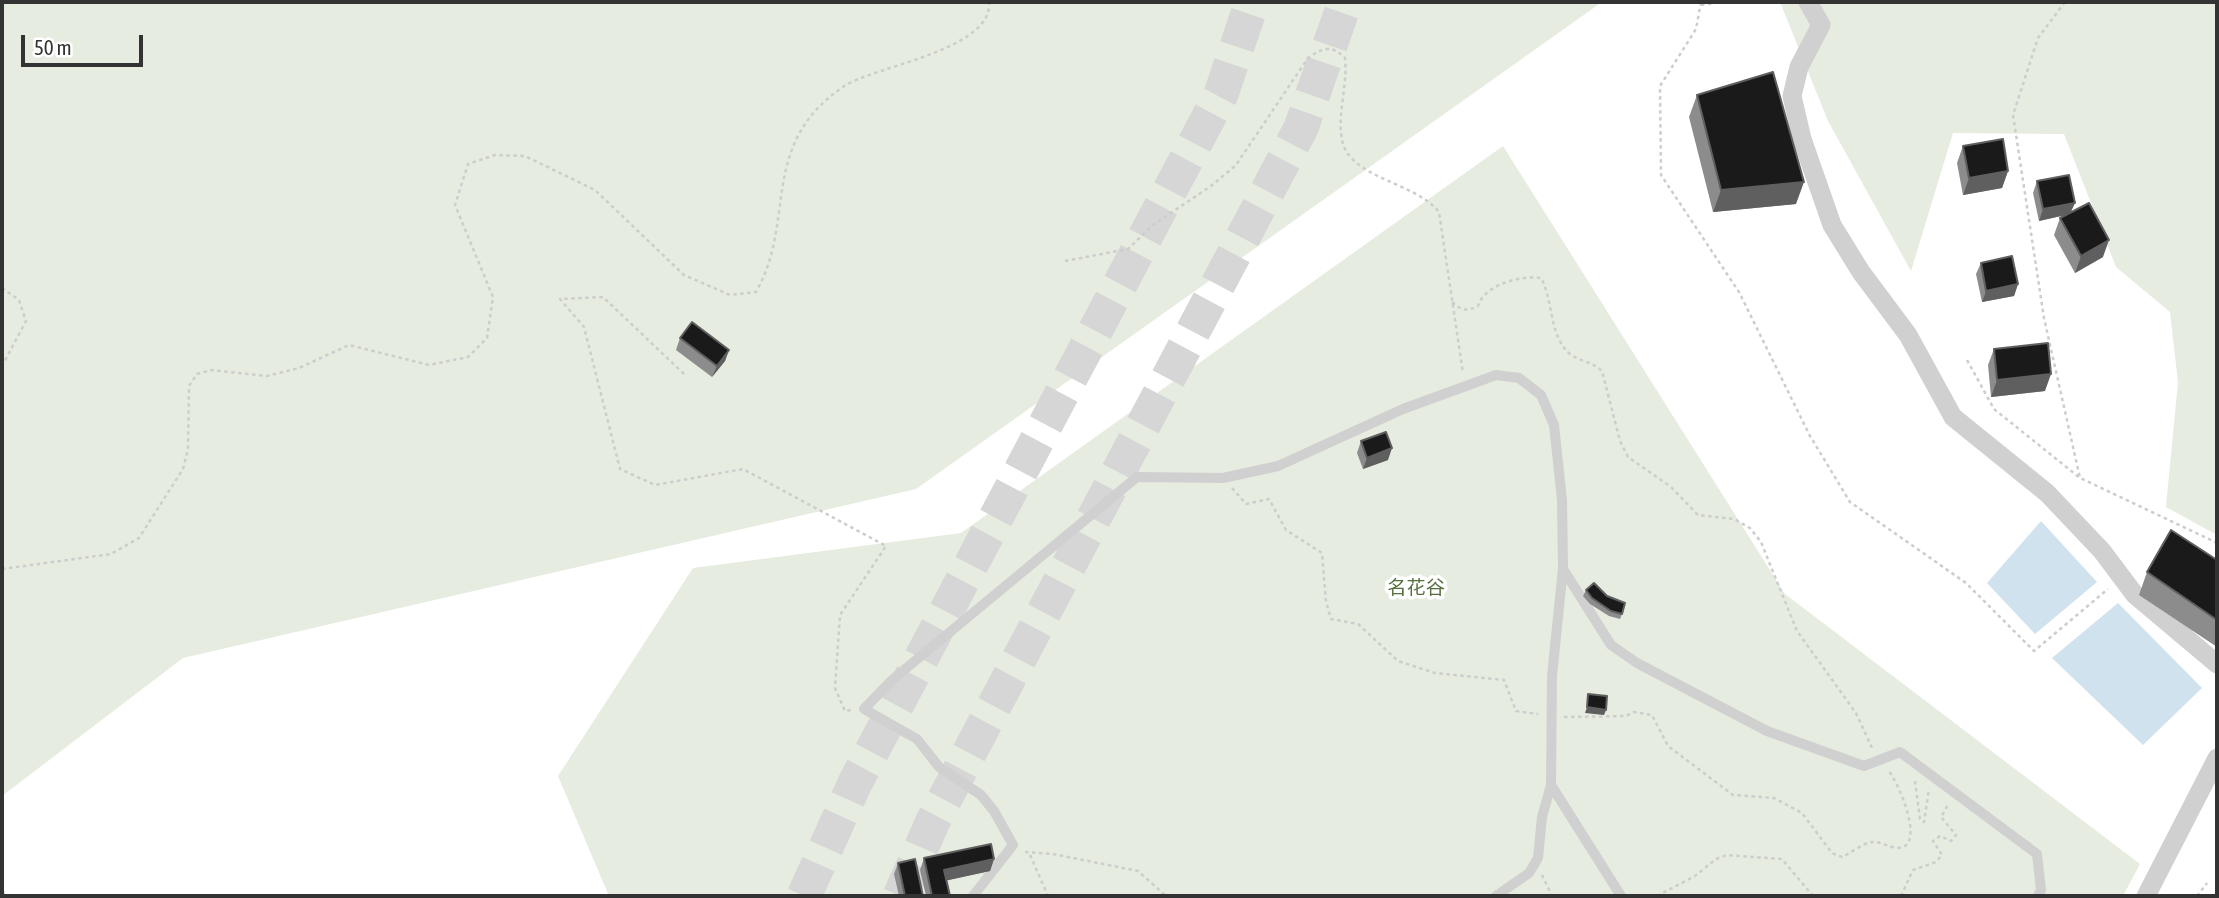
<!DOCTYPE html>
<meta charset="utf-8">
<style>
body{margin:0}
#map{position:relative;width:2219px;height:898px;overflow:hidden;background:#fff;font-family:"Asap Condensed",sans-serif}
canvas{display:block}
.frame{position:absolute;inset:0;border:4px solid #333;pointer-events:none}
.scale{position:absolute;left:21px;top:35px;width:122px;height:32px;box-sizing:border-box;border:4px solid #333;border-top:0;padding-left:9px;font-size:21px;line-height:24px;white-space:nowrap;color:#333;-webkit-text-stroke:5px #fff;paint-order:stroke}
</style>
<div id="map">
<canvas width="2219" height="898"></canvas>
<div class="frame"></div>
<div class="scale">50 m</div>
</div>
<script>
const c = document.querySelector('canvas').getContext('2d');
c.lineJoin = 'round';
function fillPath(path, color) {
  c.fillStyle = color;
  c.fill(path, 'evenodd');
}
function trace(path, color, width, dash) {
  c.strokeStyle = color;
  c.lineWidth = width;
  c.lineCap = dash ? 'butt' : 'round';
  c.setLineDash(dash || []);
  c.stroke(path);
}
function drawText(font, color, halo, rows, align = 'center') {
  c.font = font + ' "Asap Condensed","Noto Sans SC",sans-serif';
  c.lineWidth = 7;
  c.setLineDash([]);
  c.textBaseline = 'middle';
  c.strokeStyle = halo;
  c.fillStyle = color;
  for (const [text, x, y, turn = 0] of rows) {
    c.save();
    c.translate(x, y);
    c.rotate((+turn || 0) * Math.PI / 180);
    c.textAlign = isNaN(turn) ? turn : align;
    if (halo) c.strokeText(text, 0, 0);
    c.fillText(text, 0, 0);
    c.restore();
  }
}
const green = new Path2D(`
 M 2,2 L 1602,2 L 916,489 L 183,658 L 2,796 Z
 M 1780,2 L 2217,2 L 2217,535 L 2166,507 L 2178,382 L 2170,312 L 2116,267 L 2064,134 L 1953,133 L 1911,271 L 1828,121 Z
 M 1503,146 L 1785,594 L 2140,864 L 2123,896 L 609,896 L 558,776 L 693,568 L 961,533 Z`);
const water = new Path2D(`
 M 2041,521 L 2097,582 L 2035,634 L 1987,583 Z
 M 2118,603 L 2202,688 L 2143,745 L 2052,658 Z`);
const motorwayTunnel = new Path2D(`
 M 804,896 L 855,783 L 1221,94 L 1252,2
 M 900,896 L 933,821 L 1301,128 L 1345,2`);
const path = new Path2D(`
 M 1701,2 L 1696,29 L 1660,86 L 1661,175 L 1739,292 L 1810,436 L 1850,502 L 1966,583 L 2034,651 L 2108,589
 M 2065,2 L 2038,38 L 2013,115 L 2044,318 L 2080,478 L 2217,543
 M 1701,5 L 1722,2
 M 1065,261 L 1128,249 L 1153,225 L 1211,186 L 1236,165 L 1308,58 C 1323,48 1331,44 1345,58 C 1348,84 1337,114 1342,140 C 1350,179 1414,181 1439,212 L 1463,373
 M 2,288 L 19,300 L 26,321 L 2,366
 M 1452,302 C 1461,310 1466,312 1478,306 C 1484,285 1520,275 1541,278 C 1553,300 1549,329 1565,349 C 1575,362 1591,360 1602,371 L 1620,441 L 1628,457 L 1671,487 L 1698,515 L 1734,519 L 1750,528 L 1761,542 L 1797,631 L 1856,713 L 1872,748
 M 1967,360 L 1994,409 L 2080,478
 M 684,374 L 603,297 L 560,299 L 584,327 L 620,469 L 655,485 L 743,469 L 886,546 L 840,615 L 835,688 L 845,711 L 851,710
 M 1232,488 L 1246,504 L 1269,499 L 1286,530 L 1322,553 L 1326,602 L 1331,619 L 1358,624 L 1398,661 L 1435,673 L 1504,680 L 1516,711 L 1538,714
 M 2,569 L 111,554 L 139,538 L 183,469 L 188,449 L 189,386 L 197,374 L 211,370 L 267,376 L 299,368 L 349,345 L 429,365 L 468,357 L 487,338 L 493,297 L 455,205 L 468,164 L 495,155 L 525,156 L 595,190 L 684,275 L 730,295 L 756,292 C 797,220 758,145 843,87 C 872,66 993,51 989,2
 M 1564,717 L 1626,716 L 1634,712 L 1652,715 L 1668,746 L 1733,795 L 1774,798 L 1802,813 L 1832,853 L 1842,857 C 1851,853 1863,843 1872,842 C 1883,841 1894,852 1905,846 C 1921,835 1898,782 1888,770
 M 1915,781 L 1920,819 L 1924,822 L 1929,789
 M 1025,852 L 1053,854 L 1138,871 L 1166,896
 M 1030,855 L 1048,896
 M 1542,875 L 1552,896
 M 2,884 L 4,896
 M 1657,896 L 1695,876 L 1716,859 L 1727,855 L 1782,859 L 1813,896
 M 1901,896 L 1913,870 L 1936,862 L 1942,855 L 1933,841 L 1940,836 L 1951,841 L 1956,835 L 1941,817 L 1949,803
 M 2197,896 L 2207,883`);
const service = new Path2D(`
 M 1563,569 L 1611,645 L 1637,663 L 1767,731 L 1864,766 L 1900,752 L 2037,854 L 2041,890 L 2038,896
 M 1551,785 L 1621,896
 M 973,896 L 1013,845 L 994,811 L 981,795 L 939,767 L 917,739 L 864,709 L 892,680 L 1137,477 L 1223,478 L 1278,466 L 1403,409 L 1496,375 L 1519,378 L 1541,395 L 1554,425 L 1562,500 L 1563,568 L 1552,676 L 1551,785 L 1542,817 L 1538,858 L 1529,873 L 1496,896`);
const minor = new Path2D(`
 M 1808,2 L 1821,25 L 1799,67 L 1792,96 L 1802,139 L 1832,225 L 1861,272 L 1908,335 L 1953,417 L 2047,493 L 2102,551 L 2135,595 L 2217,664
 M 2146,896 L 2217,758`);
const wall = new Path2D(`
 M 1697,95 L 1796,204 L 1713,212 L 1689,117 Z
 M 1963,146 L 2008,171 L 2002,188 L 1963,195 L 1957,163 Z
 M 2037,181 L 2071,212 L 2103,257 L 2075,273 L 2054,235 L 2060,218 L 2065,215 L 2039,221 L 2033,193 Z
 M 1981,263 L 2018,284 L 2014,296 L 1982,302 L 1976,274 Z
 M 680,338 L 729,350 L 725,361 L 712,377 L 676,350 Z
 M 1994,349 L 2045,391 L 1991,397 L 1988,365 Z
 M 1361,441 L 1388,460 L 1363,469 L 1357,453 Z
 M 2217,560 L 2217,647 L 2139,595 L 2147,572 Z
 M 1586,590 L 1622,614 L 1620,619 L 1609,616 L 1590,604 L 1583,596 Z
 M 924,858 L 994,859 L 990,871 L 947,880 L 950,896 L 926,896 L 920,870 Z
 M 898,863 L 923,896 L 899,896 L 894,874 Z`);
const shadedWall = new Path2D(`
 M 2008,171 L 2002,188 L 1963,195 L 1969,178 Z
 M 1804,182 L 1796,204 L 1713,212 L 1721,190 Z
 M 2075,203 L 2070,214 L 2039,221 L 2043,209 Z
 M 2109,240 L 2103,257 L 2075,273 L 2081,256 Z
 M 2018,284 L 2014,296 L 1982,302 L 1986,291 Z
 M 729,350 L 725,361 L 712,377 L 717,366 Z
 M 2051,374 L 2045,391 L 1991,397 L 1997,380 Z
 M 1392,448 L 1388,460 L 1363,469 L 1367,458 Z
 M 1587,707 L 1606,710 L 1604,715 L 1585,713 Z
 M 994,859 L 990,871 L 940,882 L 944,870 Z`);
const building = new Path2D(`
 M 1773,72 L 1804,182 L 1721,190 L 1697,95 Z
 M 2003,139 L 2008,171 L 1969,178 L 1963,146 Z
 M 2069,175 L 2075,203 L 2043,209 L 2037,181 Z
 M 2089,203 L 2109,240 L 2081,256 L 2060,218 Z
 M 2012,256 L 2018,284 L 1986,291 L 1981,263 Z
 M 692,322 L 729,350 L 717,366 L 680,338 Z
 M 2048,343 L 2051,374 L 1997,380 L 1994,349 Z
 M 1386,432 L 1392,448 L 1367,458 L 1361,441 Z
 M 2171,530 L 2217,560 L 2217,620 L 2147,572 Z
 M 1594,583 L 1607,596 L 1625,603 L 1622,614 L 1611,611 L 1592,598 L 1586,590 Z
 M 1588,694 L 1607,696 L 1606,710 L 1587,707 Z
 M 991,844 L 994,859 L 944,870 L 950,896 L 932,896 L 924,858 Z
 M 915,859 L 923,896 L 905,896 L 898,863 Z`);
const parkNames = [
 ["名花谷",1416,588]
];
fillPath(green, '#e6ecdf');
fillPath(water, '#cfe2ee');
trace(motorwayTunnel, '#d6d6d6', 35, [35, 18]);
trace(path, '#cdcdcd', 2.5, [3.5, 3.5]);
trace(service, '#d0d0d0', 10);
trace(minor, '#d0d0d0', 19);
fillPath(wall, '#8c8c8c');
fillPath(shadedWall, '#5f5f5f');
fillPath(building, '#1a1a1a');
trace(building, '#5f5f5f', 2);
drawText('19px', '#56703f', '#fff', parkNames);
</script>
